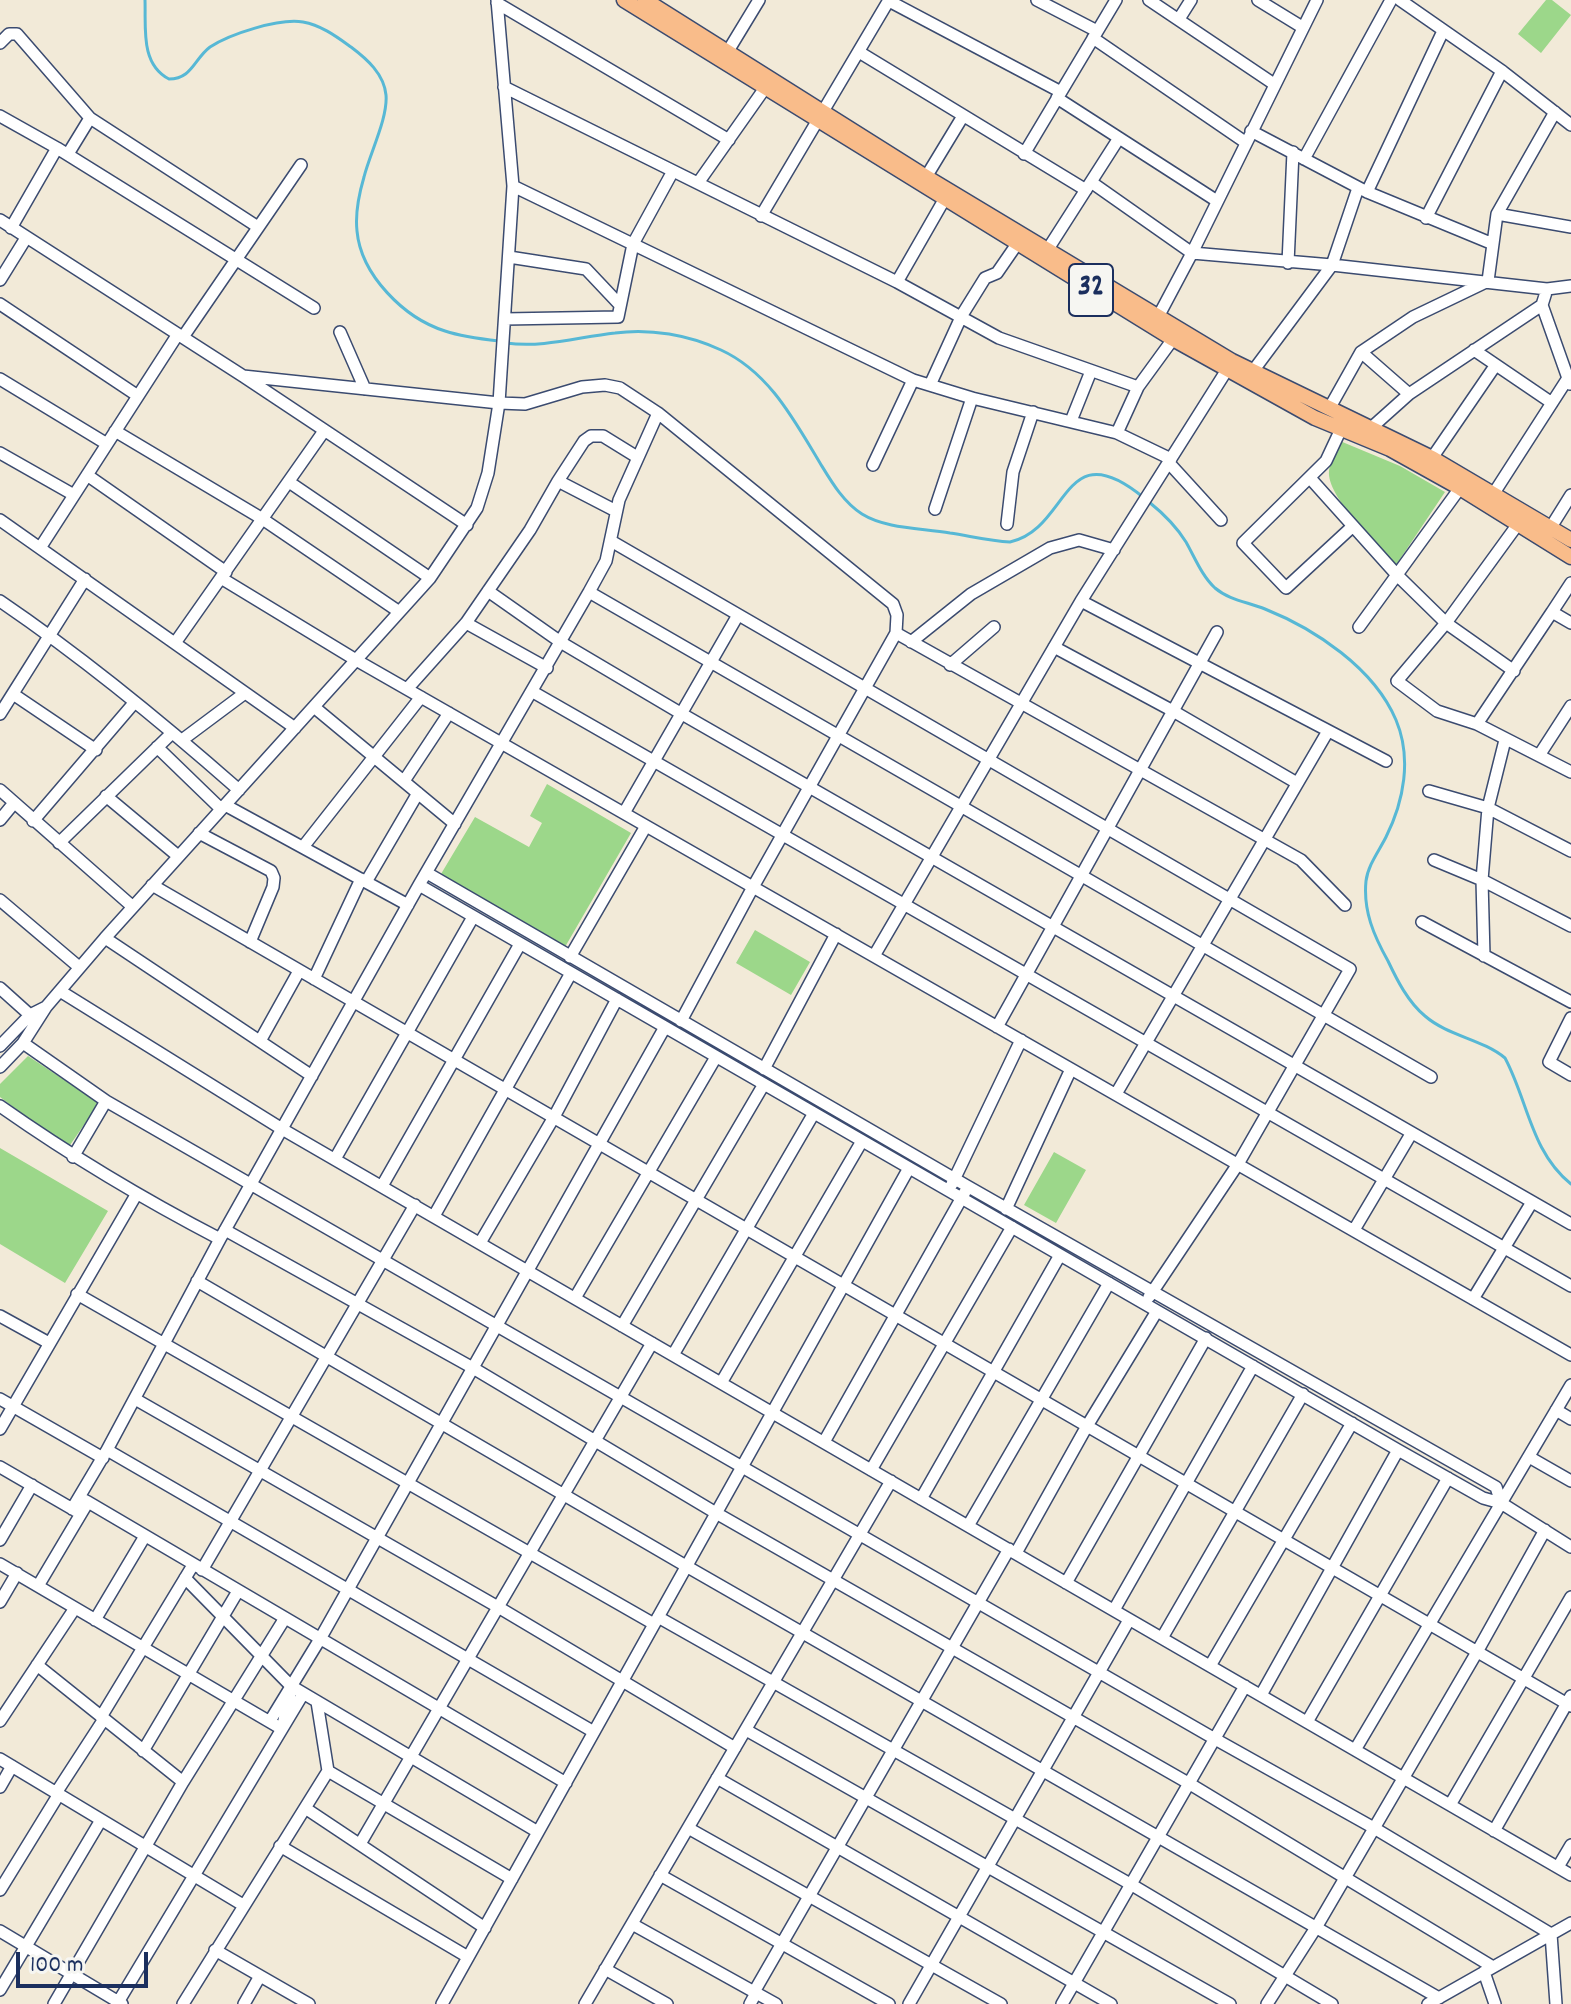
<!DOCTYPE html>
<style>
body{margin:0}
#map{position:relative;width:1571px;height:2004px;overflow:hidden;background:#f2ead8;font-family:Dekko,sans-serif}
canvas{display:block}
.scale{position:absolute;left:16px;top:1952px;width:132px;height:36px;box-sizing:border-box;border:4px solid #1b2f5e;border-top:0;padding-left:10px;font-size:24px;line-height:28px;white-space:nowrap;color:#1b2f5e;-webkit-text-stroke:6px #f6f6f2;paint-order:stroke}
</style>
<div id="map">
<canvas width="1571" height="2004"></canvas>
<div class="scale">100 m</div>
</div>
<script>
const c = document.querySelector('canvas').getContext('2d');
c.lineJoin = 'round';
function fillPath(path, color) {
  c.fillStyle = color;
  c.fill(path, 'evenodd');
}
function trace(path, color, width, dash) {
  c.strokeStyle = color;
  c.lineWidth = width;
  c.lineCap = dash ? 'butt' : 'round';
  c.setLineDash(dash || []);
  c.stroke(path);
}
function drawText(font, color, halo, rows, align = 'center') {
  c.font = font + ' Dekko,sans-serif';
  c.lineWidth = 6;
  c.setLineDash([]);
  c.textBaseline = 'middle';
  c.strokeStyle = halo;
  c.fillStyle = color;
  for (const [text, x, y, turn = 0] of rows) {
    c.save();
    c.translate(x, y);
    c.rotate((+turn || 0) * Math.PI / 180);
    c.textAlign = isNaN(turn) ? turn : align;
    if (halo) c.strokeText(text, 0, 0);
    c.fillText(text, 0, 0);
    c.restore();
  }
}
const green = new Path2D(`
 M 1546,0 L 1552,0 L 1571,15 L 1541,53 L 1518,34 Z
 M 1340,441 L 1400,466 L 1445,492 L 1396,565 C 1378,548 1326,495 1329,471 C 1330,461 1336,450 1340,441 Z
 M 547,784 L 631,833 L 565,947 L 441,874 L 475,817 L 529,847 L 542,823 L 530,816 Z
 M 755,930 L 810,962 L 791,995 L 736,963 Z
 M 28,1056 L 99,1103 L 68,1148 L 0,1097 L 0,1084 Z
 M 0,1148 L 108,1211 L 65,1283 L 0,1244 Z
 M 1054,1152 L 1086,1170 L 1056,1223 L 1024,1205 Z`);
const stream = new Path2D(`
 M 145,0 C 146,27 140,64 169,79 C 192,79 194,59 210,47 C 230,34 279,18 303,22 C 321,25 337,37 351,47 C 367,59 384,74 386,95 C 388,118 370,153 364,177 C 359,194 355,213 357,231 C 361,275 404,318 445,331 C 463,337 481,339 499,341
 M 506,343 C 544,348 578,337 615,333 C 650,328 689,335 721,350 C 769,372 794,420 820,463 C 831,481 843,502 862,514 C 886,529 922,528 950,533 C 970,536 990,541 1010,542 C 1070,529 1062,431 1143,497
 M 1149,502 C 1164,514 1176,526 1186,542 C 1195,558 1202,576 1215,588 C 1229,600 1248,602 1265,609 C 1315,629 1374,668 1396,720 C 1412,758 1404,801 1386,837 C 1379,851 1368,865 1366,881 C 1363,911 1374,936 1388,961 C 1397,980 1408,1002 1425,1016 C 1448,1036 1482,1039 1505,1058 C 1528,1101 1531,1152 1571,1184`);
const minor = new Path2D(`
 M 1037,0 L 1097,31
 M 1149,0 L 1274,84
 M 1258,0 L 1302,27
 M 1400,0 L 1502,71 L 1571,125
 M 889,1 L 1061,92
 M 497,3 L 729,140
 M 1179,19 L 1191,0
 M 1093,38 L 1245,142
 M 0,43 L 9,34 L 17,34 L 90,118 L 258,227
 M 859,52 L 1086,190
 M 725,56 L 759,0
 M 504,87 L 897,282 L 999,338 L 1138,387
 M 1057,98 L 1217,201
 M 0,116 L 57,148 L 314,308
 M 1251,131 L 1367,192 L 1493,244
 M 68,154 L 90,118
 M 1024,154 L 1116,0
 M 1304,159 L 1391,0
 M 926,177 L 963,116
 M 1091,182 L 1192,253 L 1332,265 L 1547,289 L 1571,286
 M 698,183 L 765,88
 M 513,186 L 913,380 L 972,398 L 1117,433 L 1171,459
 M 1367,192 L 1443,31
 M 1497,214 L 1571,227
 M 761,216 L 889,0
 M 1426,218 L 1502,71
 M 0,220 L 243,376 L 467,525
 M 11,228 L 57,148
 M 1048,249 L 1119,138
 M 509,257 L 586,269 L 620,305
 M 1288,263 L 1293,152
 M 0,280 L 26,238
 M 897,282 L 944,200
 M 0,304 L 138,396
 M 1542,305 L 1570,384
 M 1158,317 L 1192,253 L 1317,0
 M 505,319 L 618,317 L 633,244 L 673,171
 M 340,332 L 365,389
 M 183,337 L 301,165
 M 1474,350 L 1552,403
 M 1361,352 L 1409,394
 M 1253,371 L 1332,265 L 1358,188
 M 243,376 L 499,403 L 525,404 L 582,387 L 605,385 L 620,388 L 658,413 L 893,604 L 897,615 L 896,633 L 753,887 L 681,1021
 M 0,379 L 107,444
 M 930,385 L 962,315 L 985,278 L 997,273 L 1017,244
 M 1329,409 L 1361,352 L 1413,317 L 1488,281 L 1497,214 L 1555,112
 M 1071,421 L 1091,371
 M 1371,428 L 1409,394 L 1542,305 L 1547,289
 M 1341,429 L 1326,461 L 1243,543 L 1286,588 L 1353,526
 M 115,431 L 261,518 L 398,611
 M 1117,433 L 1138,387 L 1173,339
 M 0,453 L 74,495
 M 1432,458 L 1495,366
 M 1169,463 L 1221,520
 M 873,465 L 913,380
 M 87,475 L 226,572
 M 1310,478 L 1397,575 L 1446,623 L 1514,671
 M 558,481 L 616,511
 M 289,482 L 430,578
 M 1494,493 L 1568,378
 M 935,509 L 972,398
 M 0,520 L 295,728
 M 1007,524 L 1013,472 L 1033,412
 M 1518,524 L 1446,623 L 1397,681 L 1437,711 L 1477,724 L 1571,772
 M 1551,527 L 1571,495
 M 611,541 C 857,685 1104,825 1350,969 L 1238,1164 L 1149,1297
 M 40,548 L 178,334
 M 221,578 L 356,660 L 1571,1355
 M 1571,583 L 1552,612 L 1571,623
 M 488,591 L 562,643 L 682,714 L 1571,1224
 M 589,592 L 1431,1077
 M 0,601 C 84,658 163,723 239,790
 M 1081,601 L 1386,761
 M 466,623 L 547,668
 M 1359,627 L 1460,488
 M 896,633 L 1301,860 L 1345,905
 M 911,642 L 971,594 L 1050,548 L 1079,540 L 1114,550
 M 175,643 L 324,431
 M 1054,647 L 1173,711 L 1297,783
 M 950,665 L 994,627
 M 407,689 L 466,623 L 530,530 L 558,481 L 584,441 L 591,436 L 603,436 L 637,457
 M 533,692 L 1571,1286
 M 13,694 L 96,750
 M 314,707 L 455,824
 M 0,714 L 85,579
 M 1477,724 L 1552,612
 M 182,740 L 245,693
 M 157,747 L 221,809
 M 1540,754 L 1571,706
 M 404,781 L 449,713
 M 0,790 L 133,907
 M 1429,791 L 1488,808 L 1571,851
 M 106,796 L 178,856
 M 225,805 L 408,905
 M 624,813 L 738,615
 M 0,820 L 14,803
 M 33,821 L 134,703
 M 199,833 L 271,871 L 274,878 L 273,887 L 250,942
 M 59,843 L 172,733
 M 303,847 L 421,697
 M 1434,860 L 1482,880 L 1571,926
 M 427,873 L 967,1186 L 1496,1487 L 1501,1503
 M 366,882 L 418,793
 M 152,885 L 1571,1706
 M 419,885 L 1398,1450 L 1483,1498 L 1501,1503 L 1571,1547
 M 0,900 L 79,967
 M 1422,922 L 1571,1002
 M 105,938 L 312,1076
 M 874,956 L 1081,601 L 1230,365
 M 1484,956 L 1482,880 L 1488,808 L 1505,740
 M 570,957 L 646,826
 M 314,979 L 361,879
 M 0,988 L 30,1015
 M 60,991 L 282,1129 L 1571,1875
 M 1571,1018 L 1549,1062 L 1571,1075
 M 997,1027 L 1217,632
 M 260,1041 L 299,971
 M 23,1043 L 106,1101 L 1215,1739 L 1374,1828 L 1551,1934 L 1556,2004
 M 0,1046 L 30,1015 L 46,1007
 M 0,1067 L 23,1043 L 46,1007 L 105,938 L 430,578 L 477,508 L 488,473 L 499,403 L 513,186 L 497,0
 M 764,1069 L 836,934
 M 1116,1094 L 1328,731
 M 0,1106 C 71,1156 143,1199 220,1239
 M 73,1157 L 106,1101
 M 335,1159 L 473,917
 M 952,1184 L 1021,1040
 M 382,1186 L 520,944
 M 1006,1209 L 1071,1069
 M 434,1216 L 571,973
 M 225,1230 L 473,1368 L 716,1513 L 1190,1784 L 1493,1967
 M 1354,1230 L 1411,1134
 M 480,1243 L 554,1117 L 617,999
 M 197,1281 L 686,1566 L 1439,1998
 M 77,1294 L 654,1624
 M 575,1298 L 716,1057
 M 1473,1299 L 1532,1202
 M 0,1316 L 49,1343
 M 622,1326 L 764,1084
 M 673,1355 L 814,1113
 M 721,1383 L 862,1141
 M 0,1399 L 103,1458
 M 135,1399 L 498,1607 L 735,1748
 M 1556,1410 L 1571,1419
 M 0,1429 L 136,1195
 M 824,1442 L 965,1192
 M 107,1450 L 594,1732
 M 1529,1457 L 1571,1481
 M 0,1467 L 76,1511
 M 871,1470 L 1012,1227
 M 921,1499 L 1060,1255
 M 74,1508 L 84,1500 L 88,1502 L 566,1783
 M 72,1509 L 107,1450 L 220,1239 L 419,885 L 589,592 L 606,561 L 619,500 L 658,413
 M 968,1526 L 1109,1283
 M 0,1540 L 32,1485
 M 1016,1553 L 1087,1426 L 1157,1311
 M 0,1564 L 282,1729 L 290,1694
 M 202,1570 L 415,1205
 M 185,1578 L 291,1686 L 538,1832
 M 1066,1583 L 1206,1338
 M 38,1586 L 85,1507
 M 0,1602 L 17,1573
 M 1114,1610 L 1253,1366
 M 658,1617 L 1132,1885 L 1332,2004
 M 95,1620 L 145,1536
 M 1162,1638 L 1303,1394
 M 37,1665 L 183,1782
 M 1210,1666 L 1352,1423
 M 1261,1695 L 1398,1450
 M 101,1717 L 193,1565
 M 0,1721 L 75,1608
 M 270,1721 L 320,1639 L 665,1027
 M 1307,1722 L 1448,1478
 M 746,1730 L 1230,2004
 M 1355,1750 L 1571,1385
 M 143,1751 L 238,1591
 M 0,1759 L 243,1905
 M 328,1771 L 512,1879
 M 717,1778 L 1111,2004
 M 0,1787 L 12,1766
 M 56,1793 L 104,1719
 M 1450,1805 L 1571,1597
 M 305,1808 L 485,1928
 M 688,1828 L 1001,2004
 M 1494,1831 L 1571,1696
 M 360,1844 L 652,1343
 M 280,1846 L 468,1957
 M 1558,1867 L 1571,1845
 M 660,1875 L 889,2004
 M 0,1890 L 59,1794
 M 632,1924 L 776,2004
 M 0,1931 L 122,2004
 M 215,1950 L 309,2004
 M 605,1969 L 667,2004
 M 1484,1972 L 1495,2004
 M 0,1990 L 101,1820
 M 754,1992 L 1009,1549
 M 54,2004 L 183,1782 L 285,1618
 M 117,2004 L 303,1694
 M 183,2004 L 328,1771 L 317,1702
 M 244,2004 L 260,1976
 M 442,2004 L 909,1168
 M 585,2004 L 891,1481
 M 750,2004 L 756,1993
 M 909,2004 L 1129,1620
 M 1062,2004 L 1245,1686
 M 1267,2004 L 1317,1926 L 1477,1652 L 1545,1530
 M 1428,2004 L 1571,1923`);
const major = new Path2D(`
 M 624,0 L 1173,339 L 1315,418 L 1390,449 L 1460,488 L 1571,557
 M 645,0 L 926,177 L 1232,361 L 1432,458 L 1571,540`);
const shields = [
 [1091,290,44]
];
const shieldNames = [
 ["32",1091,290]
];
fillPath(green, '#9cd78a');
trace(stream, '#57b8d5', 3);
trace(minor, '#3b4b70', 14);
trace(major, '#3b4b70', 17);
trace(minor, '#fff', 11);
trace(major, '#f9bc8a', 14);
for (const [x, y, w] of shields) {
  const box = new Path2D();
  box.roundRect(x - w / 2, y - 26, w, 52, 6);
  c.fillStyle = '#f6f6f2';
  c.fill(box);
  trace(box, '#1b2f5e', 2);
}
drawText('bold 30px', '#1b2f5e', null, shieldNames);
</script>
